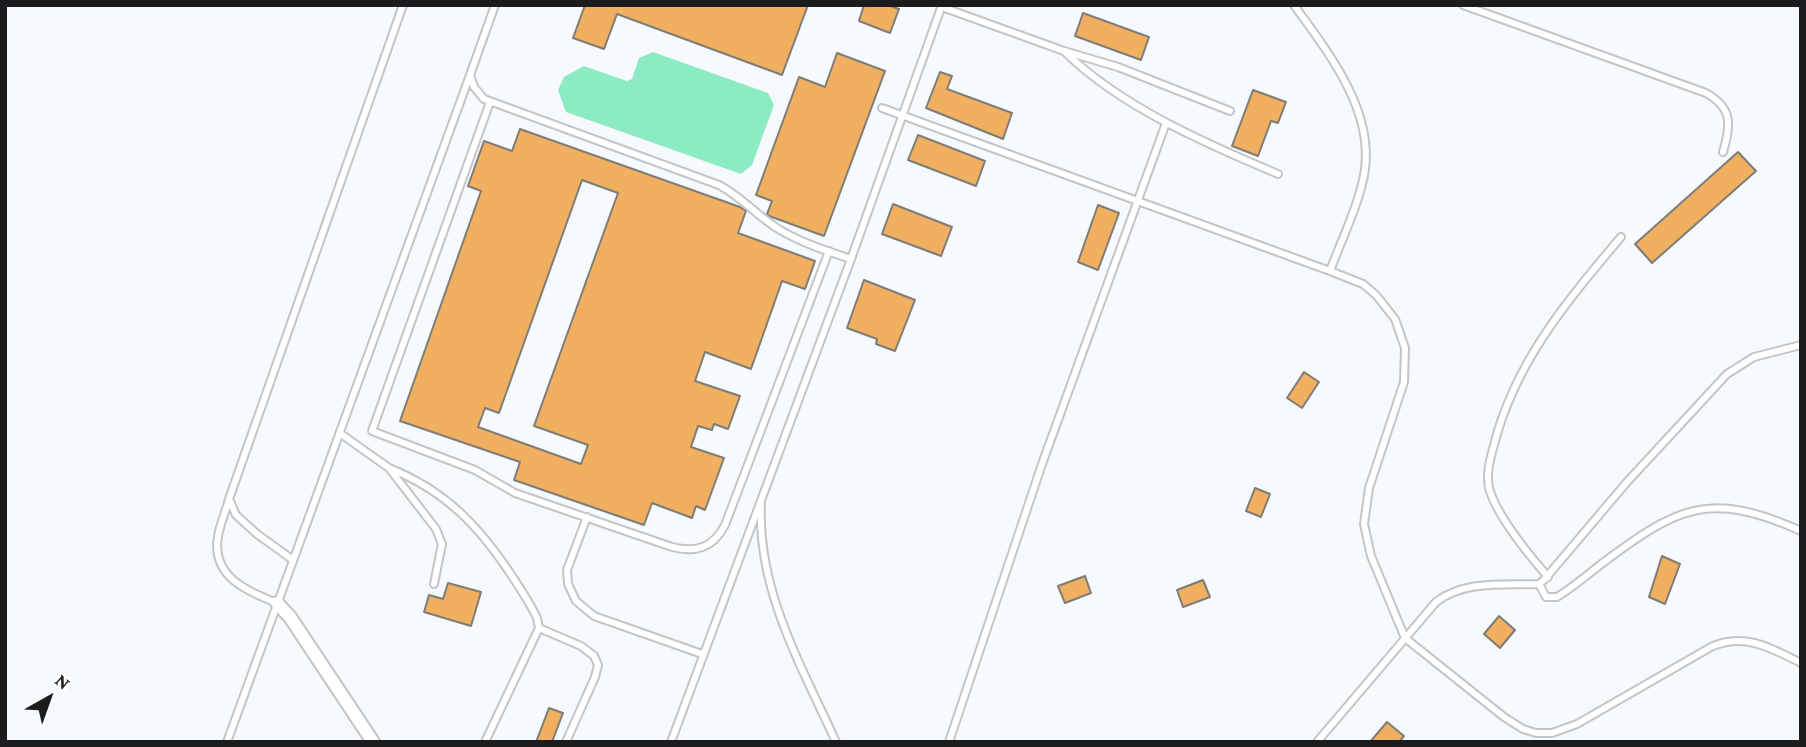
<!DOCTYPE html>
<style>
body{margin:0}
#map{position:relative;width:1806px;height:747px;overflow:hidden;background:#f7fafd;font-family:"Crimson Pro",serif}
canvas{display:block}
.frame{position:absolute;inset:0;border:7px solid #1b1c1d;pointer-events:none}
.north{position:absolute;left:14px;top:663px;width:70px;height:70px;-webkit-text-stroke:5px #fff;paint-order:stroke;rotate:40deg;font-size:19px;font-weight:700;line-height:28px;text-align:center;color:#1b1c1d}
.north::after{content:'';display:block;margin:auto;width:24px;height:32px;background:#1b1c1d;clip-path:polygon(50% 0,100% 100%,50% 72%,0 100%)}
</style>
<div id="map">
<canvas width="1806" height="747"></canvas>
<div class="frame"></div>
<div class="north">N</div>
</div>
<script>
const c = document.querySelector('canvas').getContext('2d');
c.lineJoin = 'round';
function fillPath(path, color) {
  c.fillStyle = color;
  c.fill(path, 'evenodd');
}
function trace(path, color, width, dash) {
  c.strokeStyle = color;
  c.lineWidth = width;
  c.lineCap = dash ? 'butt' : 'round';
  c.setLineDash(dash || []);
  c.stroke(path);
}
const green = new Path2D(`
 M 653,52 L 768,93 L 774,105 L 752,165 L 741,174 L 566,112 L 558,90 L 564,77 L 584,66 L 627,81 L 632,79 L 639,58 Z`);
const building = new Path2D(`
 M 585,5 L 808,5 L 782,75 L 617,14 L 604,49 L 573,38 Z
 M 864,5 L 888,5 L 899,9 L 890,33 L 859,21 Z
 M 1083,13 L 1149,37 L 1141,60 L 1075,36 Z
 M 837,53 L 885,71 L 824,236 L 769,216 L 767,214 L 772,201 L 756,195 L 799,77 L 825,87 Z
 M 940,72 L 952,76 L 947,89 L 1012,113 L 1003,139 L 926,108 Z
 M 1253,90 L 1286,102 L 1278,123 L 1271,121 L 1258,156 L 1232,146 Z
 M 520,129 L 740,207 L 746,211 L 738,233 L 815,261 L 805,289 L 782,281 L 751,369 L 705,352 L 695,381 L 740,396 L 728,429 L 714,424 L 712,430 L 698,426 L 691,447 L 724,458 L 705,510 L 696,506 L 692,518 L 652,503 L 644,525 L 514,480 L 520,462 L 400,421 L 481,191 L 468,186 L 484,141 L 512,151 ZM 582,180 L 618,193 L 534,426 L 588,445 L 581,464 L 478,427 L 485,408 L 499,413 Z
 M 918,135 L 985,161 L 976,186 L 908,160 Z
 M 1738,152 L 1756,171 L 1652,263 L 1635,244 Z
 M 893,204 L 952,227 L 941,256 L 882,234 Z
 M 1098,205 L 1119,213 L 1098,270 L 1078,262 Z
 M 864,280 L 915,300 L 895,351 L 876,344 L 877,339 L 847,328 Z
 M 1304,372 L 1319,382 L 1302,408 L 1287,398 Z
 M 1255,488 L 1270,494 L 1261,517 L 1246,511 Z
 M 1662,556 L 1680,564 L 1665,604 L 1649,597 Z
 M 1085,576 L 1091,593 L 1065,603 L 1058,586 Z
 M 1203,580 L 1210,597 L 1183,607 L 1177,590 Z
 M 448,583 L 481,592 L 471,626 L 424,612 L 429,595 L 443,599 Z
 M 1499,616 L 1515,630 L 1500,648 L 1484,634 Z
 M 549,708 L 563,713 L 552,742 L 536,742 Z
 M 1387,722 L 1404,736 L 1399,742 L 1370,742 Z`);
const lane = new Path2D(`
 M 495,5 L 470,75 L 474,87 L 484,99 L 719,185 C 742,197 758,217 780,230 C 802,243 827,251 851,259
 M 1463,5 L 1706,93 C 1733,108 1731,125 1723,152
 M 942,7 L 1064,51 L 1118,67 L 1230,111
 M 1065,52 C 1121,107 1207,144 1278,174
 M 490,102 L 372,431 L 475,470 L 515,493 L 672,547 C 696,553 713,548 725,525 L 829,251
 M 882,108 L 1330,271 C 1341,241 1361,200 1365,169 C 1373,108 1327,51 1294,5
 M 1330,271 L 1363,284 L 1376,295 L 1395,319 L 1405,348 L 1404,382 L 1369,488 L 1364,524 L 1371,556 L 1405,638 L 1504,717 L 1523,729 L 1536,733 L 1552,733 L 1577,724 L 1711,647 C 1744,632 1771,648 1801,663
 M 341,434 L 389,468 L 436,529 L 442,544 L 434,584
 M 389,468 C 446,491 479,526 512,576 C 521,590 530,603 537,618 L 539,628 L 485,742
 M 229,499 C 226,511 220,524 218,536 C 211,576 246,591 277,603
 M 761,503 C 757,590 801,665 836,742
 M 587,517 L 567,570 L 568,584 L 576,601 L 594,616 L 702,654
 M 293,560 L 257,534 L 236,515 L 229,499 L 403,5
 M 1548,577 C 1529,555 1496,515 1489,488 C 1486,473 1490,459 1494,445 C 1515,362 1567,301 1621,237
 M 1539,584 L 1546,597 L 1557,597 C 1572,588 1586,576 1600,565 C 1676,508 1708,489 1801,531
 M 539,628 L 581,646 L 594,656 L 598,665 L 595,677 L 566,742
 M 227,742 L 470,75
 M 671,742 L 851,259 L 942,5
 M 949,742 L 1042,464 L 1166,123
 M 1317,742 L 1436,602 C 1465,580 1504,585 1539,584 L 1544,580 L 1627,482 L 1727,374 L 1754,357 L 1801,345`);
const street = new Path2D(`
 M 277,603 L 290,617 L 373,742`);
fillPath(green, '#8debc3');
fillPath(building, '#f1b060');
trace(building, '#7e7c79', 2);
trace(lane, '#c3c6c9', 10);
trace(street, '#c3c6c9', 16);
trace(lane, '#fff', 6);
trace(street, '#fff', 12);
</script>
